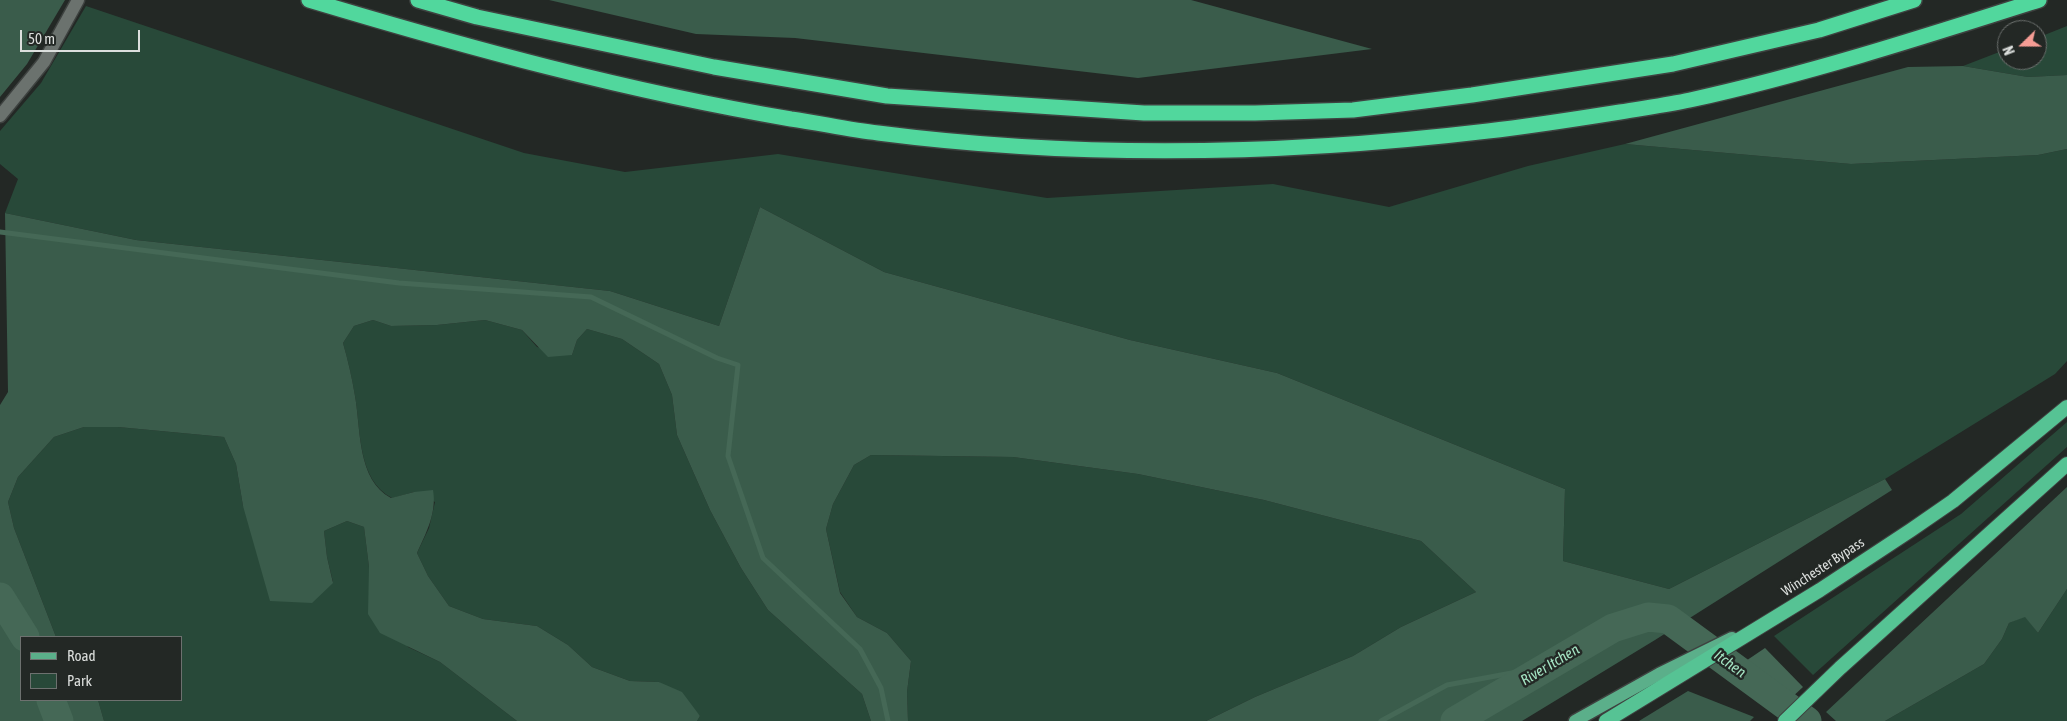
<!DOCTYPE html>
<style>
body{margin:0}
#map{position:relative;width:2067px;height:721px;overflow:hidden;background:#232825;font-family:"Asap Condensed",sans-serif}
canvas{display:block}
.legend{position:absolute;left:20px;top:636px;width:162px;height:65px;box-sizing:border-box;background:#232825;border:1px solid #6d716f;margin:0;padding:6px 9px;list-style:none;font-size:15px;color:#dcdfdd}
.legend li{display:flex;align-items:center;gap:10px;height:25px}
.legend b{width:25px;border:1px solid #6d716f}
.north{position:absolute;left:1997px;top:20px;width:50px;height:50px;box-sizing:border-box;background:#232825;border:1px solid #6d716f;border-radius:50%;rotate:248deg;font-size:14px;font-weight:700;line-height:20px;text-align:center;color:#dcdfdd}
.north::after{content:'';display:block;margin:auto;width:18px;height:22px;background:#f59c94;clip-path:polygon(50% 0,100% 100%,50% 72%,0 100%)}
.scale{position:absolute;left:20px;top:30px;width:120px;height:22px;box-sizing:border-box;border:2px solid #dcdfdd;border-top:0;padding-left:6px;font-size:15px;line-height:18px;white-space:nowrap;color:#dcdfdd;-webkit-text-stroke:4px #232825;paint-order:stroke}
</style>
<div id="map">
<canvas width="2067" height="721"></canvas>
<ul class="legend">
<li><b style="height:6px;background:#5baf8a"></b>Road</li>
<li><b style="height:14px;background:#284939"></b>Park</li>
</ul>
<div class="north">N</div>
<div class="scale">50 m</div>
</div>
<script>
const c = document.querySelector('canvas').getContext('2d');
c.lineJoin = 'round';
function fillPath(path, color) {
  c.fillStyle = color;
  c.fill(path, 'evenodd');
}
function trace(path, color, width, dash) {
  c.strokeStyle = color;
  c.lineWidth = width;
  c.lineCap = dash ? 'butt' : 'round';
  c.setLineDash(dash || []);
  c.stroke(path);
}
function drawText(font, color, halo, rows, align = 'center') {
  c.font = font + ' "Asap Condensed",sans-serif';
  c.lineWidth = 5;
  c.setLineDash([]);
  c.textBaseline = 'middle';
  c.strokeStyle = halo;
  c.fillStyle = color;
  for (const [text, x, y, turn = 0] of rows) {
    c.save();
    c.translate(x, y);
    c.rotate((+turn || 0) * Math.PI / 180);
    c.textAlign = isNaN(turn) ? turn : align;
    if (halo) c.strokeText(text, 0, 0);
    c.fillText(text, 0, 0);
    c.restore();
  }
}
const green = new Path2D(`
 M 86,6 L 524,153 L 625,172 L 778,154 L 1047,198 L 1273,184 L 1389,207 L 1528,166 L 1625,144 L 1851,164 L 2038,155 L 2067,149 L 2067,361 L 2055,374 L 1885,479 L 1669,589 L 1563,561 L 1565,489 L 1277,373 L 1130,340 L 884,272 L 760,207 L 719,326 L 610,291 L 136,240 L 5,213 L 18,179 L 0,164 L 0,131 L 41,83 Z
 M 2067,26 L 2067,75 L 2028,77 L 1963,66 L 2007,49 L 2007,60 L 2037,60 L 2037,38 Z
 M 373,320 L 391,326 L 437,325 L 485,320 L 522,330 L 537,347 L 572,355 L 577,340 L 587,329 L 622,339 L 659,364 L 672,395 L 677,435 L 710,510 L 741,568 L 768,610 L 862,694 L 871,721 L 697,721 L 700,716 L 659,682 L 630,681 L 592,667 L 568,645 L 537,626 L 483,619 L 449,606 L 428,576 L 417,553 L 429,528 L 435,502 L 414,492 L 392,498 C 357,480 361,430 355,396 C 352,378 348,360 343,343 L 354,326 Z
 M 2067,422 L 2067,447 L 1813,675 L 1774,636 L 1961,514 Z
 M 84,427 L 118,427 L 224,437 L 236,464 L 243,506 L 333,582 L 327,557 L 324,531 L 347,521 L 364,527 L 369,567 L 408,647 L 440,662 L 517,721 L 104,721 L 98,700 L 181,700 L 181,637 L 56,637 L 14,528 L 8,502 L 18,477 L 54,437 Z
 M 871,455 L 1013,457 L 1138,474 L 1264,500 L 1421,541 L 1476,592 L 1401,627 L 1353,656 L 1255,697 L 1206,721 L 908,721 L 907,692 L 911,661 L 887,633 L 857,617 L 840,592 L 826,529 L 833,504 L 854,465 Z
 M 2067,589 L 2067,721 L 1885,721 L 1984,664 L 2002,639 L 2009,623 L 2025,616 L 2038,633 Z`);
const forest = new Path2D(`
 M 0,0 L 65,0 L 27,64 L 0,97 Z
 M 549,0 L 1191,0 L 1372,49 L 1138,78 L 795,38 L 696,34 Z
 M 1963,66 L 2028,77 L 2067,75 L 2067,149 L 2038,155 L 1851,164 L 1625,144 L 1908,67 Z
 M 760,207 L 884,272 L 1130,340 L 1277,373 L 1565,489 L 1563,561 L 1669,589 L 1885,479 L 1892,490 L 1655,640 L 1522,721 L 1206,721 L 1255,697 L 1353,656 L 1401,627 L 1476,592 L 1421,541 L 1264,500 L 1138,474 L 1013,457 L 871,455 L 854,465 L 833,504 L 826,529 L 840,593 L 857,617 L 887,633 L 911,661 L 907,692 L 908,721 L 871,721 L 862,694 L 768,610 L 741,568 L 710,510 L 677,435 L 672,395 L 659,364 L 622,339 L 587,329 L 577,340 L 572,355 L 548,357 L 522,330 L 485,320 L 437,325 L 391,326 L 373,320 L 354,326 L 343,343 C 348,360 352,378 355,396 C 361,430 357,480 391,498 L 414,492 L 433,490 C 437,513 426,533 417,553 L 428,576 L 449,606 L 483,619 L 537,626 L 568,645 L 592,667 L 630,681 L 659,682 L 682,692 L 700,716 L 697,721 L 517,721 L 440,662 L 380,633 L 368,614 L 369,567 L 364,527 L 347,521 L 324,531 L 327,557 L 333,583 L 312,603 L 270,601 L 243,506 L 236,464 L 224,437 L 118,427 L 84,427 L 54,437 L 18,477 L 8,502 L 14,528 L 56,637 L 21,637 L 21,700 L 98,700 L 104,721 L 0,721 L 0,405 L 8,392 L 5,213 L 136,240 L 610,291 L 719,326 Z
 M 2067,487 L 2067,589 L 2038,633 L 2025,617 L 2009,623 L 2002,639 L 1984,664 L 1885,721 L 1836,721 L 1826,712 Z
 M 1688,691 L 1754,717 L 1750,721 L 1639,721 Z`);
const water = new Path2D(`
 M 1765,648 L 1803,687 L 1776,712 L 1731,671 Z`);
const stream = new Path2D(`
 M 0,232 L 399,283 L 591,297 L 717,358 L 738,365 L 728,456 L 763,558 L 860,649 L 881,688 L 888,721
 M 1381,721 L 1447,685 L 1544,667`);
const river = new Path2D(`
 M 0,597 L 25,637
 M 51,700 L 59,721
 M 1455,721 L 1613,628 L 1648,617 L 1668,619 L 1807,721`);
const minor = new Path2D(`
 M 0,116 L 44,62 L 78,0`);
const primary = new Path2D(`
 M 1575,721 L 1659,674 L 1732,638`);
const trunk = new Path2D(`
 M 1606,721 L 1820,590 L 1911,530 L 1953,501 L 2067,407
 M 1785,721 L 1840,668 L 2067,464`);
const motorway = new Path2D(`
 M 309,0 C 469,48 626,91 791,119 C 820,123 849,130 878,133 C 1080,159 1286,155 1488,131 C 1532,126 1576,119 1620,112 C 1643,108 1667,105 1690,100 C 1808,74 1923,37 2039,0
 M 418,0 L 477,17 L 714,67 L 887,96 L 1144,113 L 1255,113 L 1353,110 L 1472,95 L 1673,64 L 1819,30 L 1914,0`);
const streetNames = [
 ["Winchester Bypass",1823,567,-33]
];
const waterNames = [
 ["Itchen",1730,664,36],
 ["River Itchen",1550,665,-31]
];
fillPath(green, '#284939');
fillPath(forest, '#3a5c4b');
fillPath(water, '#456856');
trace(stream, '#456856', 5);
trace(river, '#456856', 29);
trace(minor, '#3e4240', 15);
trace(primary, '#3e4240', 15);
trace(trunk, '#3e4240', 16);
trace(motorway, '#3e4240', 18);
trace(minor, '#6b726e', 12);
trace(primary, '#5baf8a', 12);
trace(trunk, '#56c394', 14);
trace(motorway, '#51d79d', 15);
drawText('14px', '#dcdfdd', '#232825', streetNames);
drawText('italic 15px', '#a5e5c4', '#232825', waterNames);
</script>
